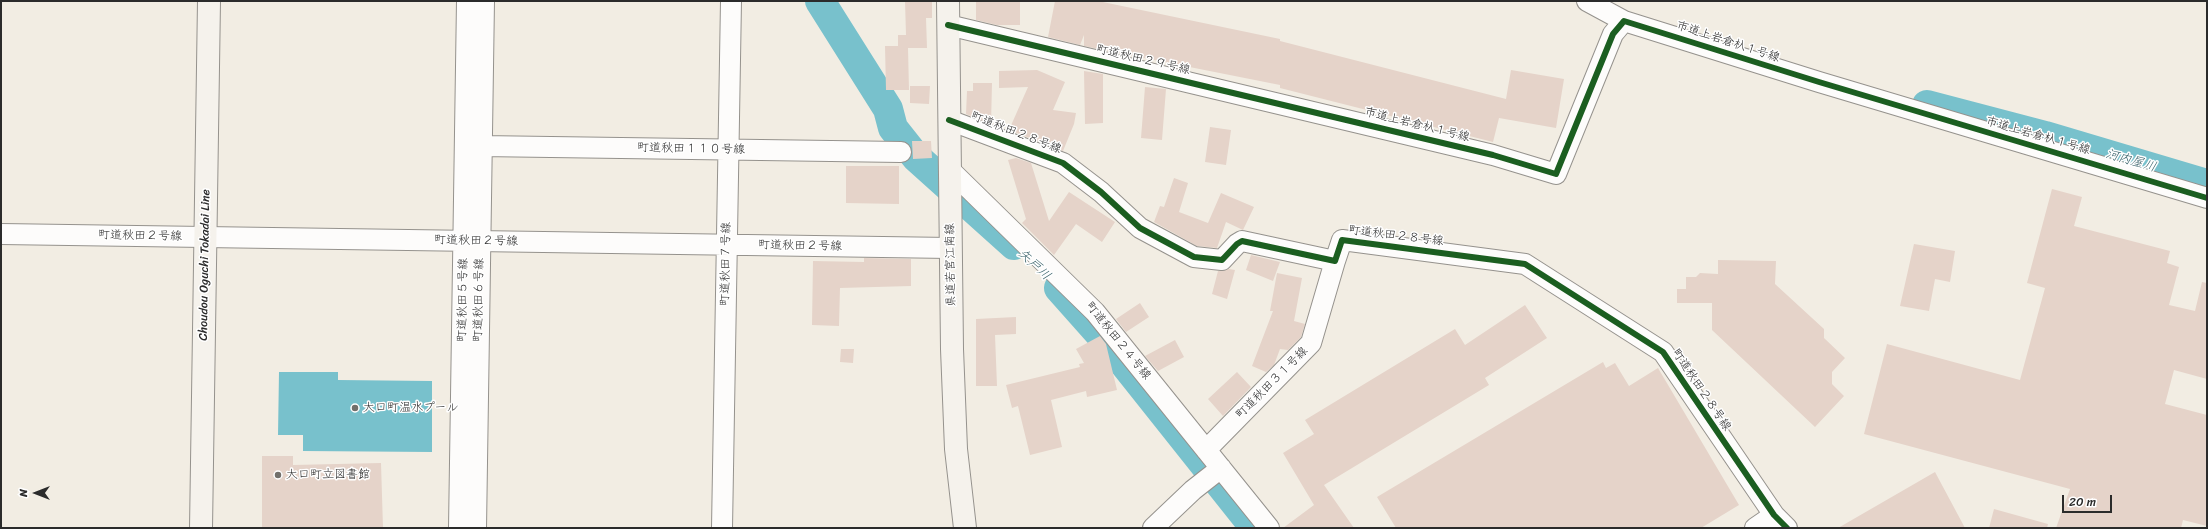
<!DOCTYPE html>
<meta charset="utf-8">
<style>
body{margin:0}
#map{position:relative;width:2208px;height:529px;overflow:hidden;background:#f2ede3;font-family:Sriracha,sans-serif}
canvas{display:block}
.frame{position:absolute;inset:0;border:2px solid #2b2b2b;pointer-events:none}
.north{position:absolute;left:16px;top:473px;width:40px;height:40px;-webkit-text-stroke:3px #fff;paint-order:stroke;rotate:270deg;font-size:11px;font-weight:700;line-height:16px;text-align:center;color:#2b2b2b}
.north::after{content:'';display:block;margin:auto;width:14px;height:18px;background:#2b2b2b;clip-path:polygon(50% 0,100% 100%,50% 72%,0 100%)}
.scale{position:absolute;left:2062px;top:495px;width:50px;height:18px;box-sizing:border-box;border:2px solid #2b2b2b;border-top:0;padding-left:5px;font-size:12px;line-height:14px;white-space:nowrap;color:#2b2b2b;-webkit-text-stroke:3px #fff;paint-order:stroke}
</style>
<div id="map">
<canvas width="2208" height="529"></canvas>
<div class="frame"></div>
<div class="north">N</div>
<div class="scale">20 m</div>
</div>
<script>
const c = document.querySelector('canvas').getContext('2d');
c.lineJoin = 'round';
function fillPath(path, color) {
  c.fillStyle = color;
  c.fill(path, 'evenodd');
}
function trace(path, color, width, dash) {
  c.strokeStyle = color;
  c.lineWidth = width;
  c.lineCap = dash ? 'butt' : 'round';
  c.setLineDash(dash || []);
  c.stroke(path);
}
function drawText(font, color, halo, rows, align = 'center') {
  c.font = font + ' Sriracha,"Klee One",sans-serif';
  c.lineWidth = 3;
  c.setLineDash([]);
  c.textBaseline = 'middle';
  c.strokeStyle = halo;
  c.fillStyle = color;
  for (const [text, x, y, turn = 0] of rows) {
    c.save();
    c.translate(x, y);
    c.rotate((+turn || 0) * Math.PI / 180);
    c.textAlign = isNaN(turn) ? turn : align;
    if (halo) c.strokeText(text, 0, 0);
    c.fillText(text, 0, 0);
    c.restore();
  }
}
const water = new Path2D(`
 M 279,372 L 338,372 L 338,380 L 432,381 L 432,452 L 303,451 L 303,435 L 278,435 Z`);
const river = new Path2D(`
 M 820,1 L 888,109 L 893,128 L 916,157 L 1014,245
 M 1927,105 L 2045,136 L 2207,184
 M 1059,288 L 1107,342 L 1255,528`);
const building = new Path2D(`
 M 905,1 L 932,1 L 932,18 L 926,18 L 927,48 L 908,48 L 909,90 L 886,90 L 885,46 L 898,46 L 898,35 L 906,35 Z
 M 976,1 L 1020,1 L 1020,25 L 997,25 L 976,20 Z
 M 1055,1 L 1098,1 L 1280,39 L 1280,41 L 1506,99 L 1511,70 L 1564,79 L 1556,128 L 1499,118 L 1493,142 L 1280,88 L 1280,85 L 1084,46 L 1084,35 L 1080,45 L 1048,37 Z
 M 1037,70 L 1065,82 L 1053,110 L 1076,113 L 1074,124 L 1063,151 L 1009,130 L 1028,87 L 999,88 L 999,71 Z
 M 1084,71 L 1103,74 L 1103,123 L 1085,124 Z
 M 973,83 L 992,83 L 991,124 L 966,114 L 967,91 L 973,91 Z
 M 910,86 L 930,86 L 929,104 L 910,103 Z
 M 1145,87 L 1166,89 L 1162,140 L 1141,138 Z
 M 1210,127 L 1231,130 L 1226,165 L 1205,162 Z
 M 912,141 L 931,141 L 932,158 L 913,159 Z
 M 1016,158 L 1031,163 L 1049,221 L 1069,192 L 1115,222 L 1102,242 L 1076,224 L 1054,255 L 1022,223 L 1026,219 L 1008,160 Z
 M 846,166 L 899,166 L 899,204 L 846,203 Z
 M 1174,178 L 1188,183 L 1179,212 L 1208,223 L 1221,193 L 1254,207 L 1243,230 L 1226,222 L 1217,248 L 1197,246 L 1154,222 L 1160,206 L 1164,207 Z
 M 2052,189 L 2082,197 L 2074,226 L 2170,251 L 2167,263 L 2179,267 L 2169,305 L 2195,311 L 2202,282 L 2207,283 L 2207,379 L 2174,370 L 2165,404 L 2207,415 L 2207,526 L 2183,520 L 2181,528 L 2056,528 L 2070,489 L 1864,434 L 1887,344 L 2020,380 L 2045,288 L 2027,283 Z
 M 1914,244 L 1955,251 L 1950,282 L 1935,279 L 1929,311 L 1900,306 Z
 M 1251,255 L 1280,262 L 1273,281 L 1246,270 Z
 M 864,258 L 911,259 L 911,286 L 840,288 L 839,326 L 812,325 L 813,261 L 864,262 Z
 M 1718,260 L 1776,261 L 1775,284 L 1824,329 L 1824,338 L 1845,358 L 1832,372 L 1832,384 L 1844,396 L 1815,427 L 1712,330 L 1712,303 L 1677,303 L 1677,289 L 1686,289 L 1686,277 L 1696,277 L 1700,273 L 1718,274 Z
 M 1229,269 L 1235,270 L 1227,299 L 1212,294 L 1218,271 Z
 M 1277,273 L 1302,278 L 1294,321 L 1305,324 L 1301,337 L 1288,350 L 1280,349 L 1274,365 L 1266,372 L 1252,366 L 1273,311 L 1270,311 Z
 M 1140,303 L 1149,317 L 1126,332 L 1116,319 Z
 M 1525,305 L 1547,338 L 1485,378 L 1489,385 L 1324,485 L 1354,528 L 1283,528 L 1314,505 L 1283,453 L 1314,434 L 1305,420 L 1455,329 L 1465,345 Z
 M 1016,317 L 1016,334 L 995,335 L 997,386 L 976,386 L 976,319 Z
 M 1100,336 L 1106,344 L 1117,390 L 1087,397 L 1086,391 L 1051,400 L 1062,447 L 1030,455 L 1018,406 L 1012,408 L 1006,385 L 1080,367 L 1079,364 L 1084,363 L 1076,349 Z
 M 1175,340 L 1184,357 L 1158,371 L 1145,356 Z
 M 841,349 L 854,349 L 853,363 L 840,362 Z
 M 1603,362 L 1606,368 L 1615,363 L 1629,386 L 1658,368 L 1739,505 L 1701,528 L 1396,528 L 1377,497 Z
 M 1237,372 L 1251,387 L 1223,416 L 1208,399 Z
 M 262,456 L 293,456 L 293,465 L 381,463 L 383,528 L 262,528 Z
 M 1935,472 L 1965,528 L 1838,528 Z
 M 1994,509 L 2048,524 L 2047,528 L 1989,528 Z`);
const street = new Path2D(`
 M 1587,1 L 1624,21
 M 948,25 L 1493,155 L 1556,174 L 1613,34 L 1624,21 L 1819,82 L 2207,198
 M 949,120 L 1063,163 L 1101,192 L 1140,228 L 1194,257 L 1222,260 L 1237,244 L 1242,241 L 1335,261 L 1342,240 L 1525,264 L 1663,352 L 1774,515 L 1787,528
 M 481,146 L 901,152
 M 950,170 L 1095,312 L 1269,528
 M 1,234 L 950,248
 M 1206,450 L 1311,343 L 1335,261
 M 459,528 L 467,1
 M 476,528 L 484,1
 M 722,528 L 731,1
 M 1153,528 L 1193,490 L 1221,468
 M 1755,528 L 1774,515`);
const secondary = new Path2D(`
 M 948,1 L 952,349 L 956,449 L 965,528
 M 201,528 L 209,1`);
const cycleway = new Path2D(`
 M 948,25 L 1493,155 L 1556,174 L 1613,34 L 1624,21 L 1819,82 L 2207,198
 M 949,120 L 1063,163 L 1101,192 L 1140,228 L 1194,257 L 1222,260 L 1237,244 L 1242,241 L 1335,261 L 1342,240 L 1525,264 L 1663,352 L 1774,515 L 1787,528`);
const markers = [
 [355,408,4,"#716f6b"],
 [278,475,4,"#716f6b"]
];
const streetNames = [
 ["市道上岩倉杁１号線",1728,42,18],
 ["町道秋田２９号線",1143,60,13],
 ["市道上岩倉杁１号線",1417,125,14],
 ["町道秋田２８号線",1016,133,21],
 ["市道上岩倉杁１号線",2038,136,16],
 ["町道秋田１１０号線",691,149,1],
 ["町道秋田２号線",140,236,1],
 ["町道秋田２８号線",1396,236,7],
 ["町道秋田２号線",476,241,1],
 ["町道秋田２号線",800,246,1],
 ["町道秋田７号線",726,264,-89],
 ["Choudou Oguchi Tokadai Line",205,265,-89],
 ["県道若宮江南線",951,265,-91],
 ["町道秋田５号線",463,300,-89],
 ["町道秋田６号線",479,300,-89],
 ["町道秋田２４号線",1118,341,51],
 ["町道秋田３１号線",1272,383,-45],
 ["町道秋田２８号線",1701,390,56]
];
const poiNames = [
 ["大口町温水プール",363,408],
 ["大口町立図書館",286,475]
];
const waterNames = [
 ["河内屋川",2131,161,16],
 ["矢戸川",1034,265,43]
];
fillPath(water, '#78c1cc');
trace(river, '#78c1cc', 30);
fillPath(building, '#e5d3c9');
trace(street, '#95928d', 22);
trace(secondary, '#95928d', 24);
trace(street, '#fdfcfb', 20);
trace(secondary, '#f5f2ec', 22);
trace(cycleway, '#1b5e20', 6);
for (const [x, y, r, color] of markers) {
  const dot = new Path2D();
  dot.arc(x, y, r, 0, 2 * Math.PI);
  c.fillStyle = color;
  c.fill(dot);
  trace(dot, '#fff', 1.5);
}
drawText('12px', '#2b2b2b', '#fff', streetNames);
drawText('12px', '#2b2b2b', '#fff', poiNames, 'left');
drawText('italic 13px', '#355f67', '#fff', waterNames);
</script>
